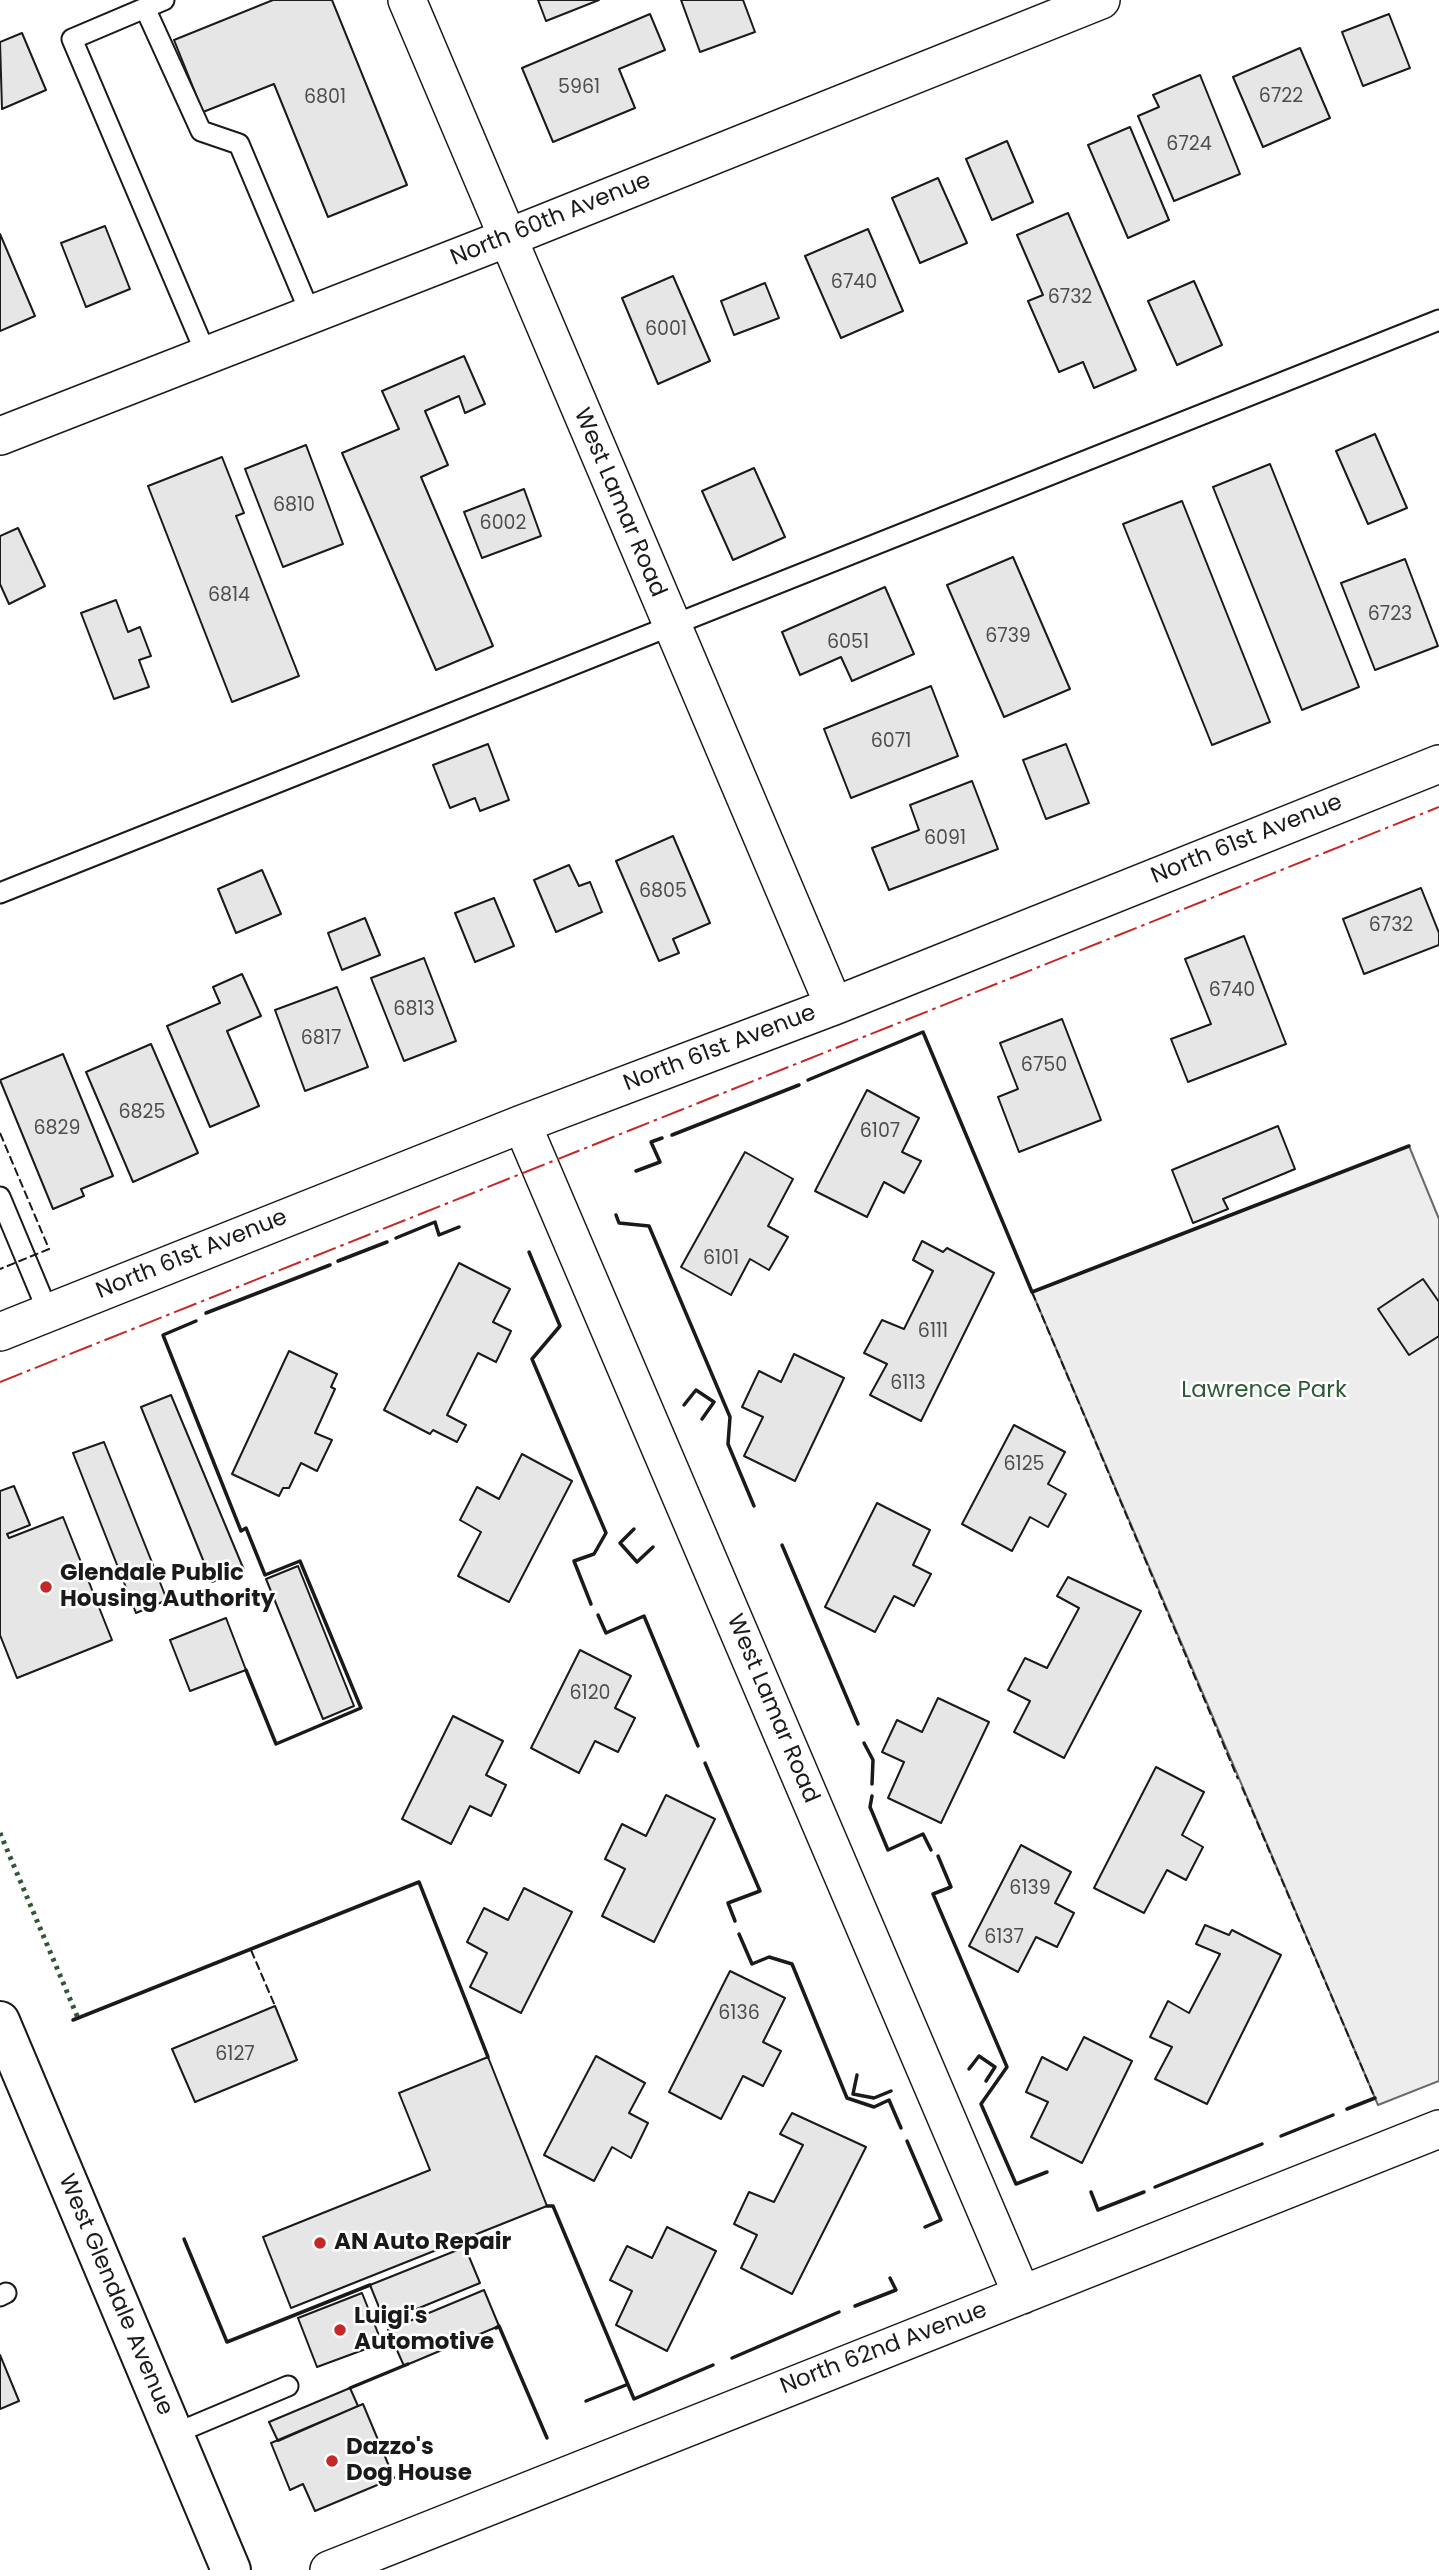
<!DOCTYPE html>
<style>
body{margin:0}
canvas{display:block;background:#fff}
</style>
<canvas width="1439" height="2570"></canvas>
<script>
const c = document.querySelector('canvas').getContext('2d');
c.lineJoin = 'round';
function fillPath(path, color) {
  c.fillStyle = color;
  c.fill(path, 'evenodd');
}
function trace(path, color, width, dash) {
  c.strokeStyle = color;
  c.lineWidth = width;
  c.lineCap = dash ? 'butt' : 'round';
  c.setLineDash(dash || []);
  c.stroke(path);
}
function drawText(font, color, halo, rows, align = 'center') {
  c.font = font + ' Poppins,sans-serif';
  c.lineWidth = 5;
  c.setLineDash([]);
  c.textBaseline = 'middle';
  c.strokeStyle = halo;
  c.fillStyle = color;
  for (const [text, x, y, turn = 0] of rows) {
    c.save();
    c.translate(x, y);
    c.rotate((+turn || 0) * Math.PI / 180);
    c.textAlign = isNaN(turn) ? turn : align;
    if (halo) c.strokeText(text, 0, 0);
    c.fillText(text, 0, 0);
    c.restore();
  }
}
const green = new Path2D(`
 M 1409,1146 L 1439,1219 L 1439,2081 L 1378,2105 L 1032,1292 Z`);
const building = new Path2D(`
 M 273,0 L 332,0 L 407,185 L 328,217 L 274,84 L 203,112 L 174,40 Z
 M 538,0 L 599,0 L 546,21 Z
 M 681,0 L 743,0 L 755,32 L 700,52 Z
 M 650,14 L 665,50 L 619,69 L 635,108 L 553,142 L 522,68 Z
 M 1389,14 L 1410,68 L 1363,86 L 1342,32 Z
 M 22,33 L 46,90 L 2,109 L 0,42 Z
 M 1300,48 L 1330,118 L 1263,147 L 1233,77 Z
 M 1200,75 L 1240,174 L 1174,201 L 1138,116 L 1159,107 L 1153,95 Z
 M 1130,127 L 1169,220 L 1128,238 L 1088,145 Z
 M 1007,141 L 1033,202 L 992,220 L 966,159 Z
 M 938,178 L 967,243 L 920,263 L 892,198 Z
 M 1068,213 L 1136,370 L 1094,388 L 1083,362 L 1059,372 L 1028,301 L 1043,295 L 1017,235 Z
 M 105,226 L 130,289 L 86,307 L 61,243 Z
 M 868,229 L 903,311 L 841,338 L 805,256 Z
 M 0,234 L 35,316 L 0,331 Z
 M 673,276 L 710,361 L 658,384 L 622,298 Z
 M 1194,281 L 1222,345 L 1177,365 L 1148,301 Z
 M 765,283 L 779,318 L 734,335 L 721,301 Z
 M 464,356 L 485,404 L 465,413 L 459,396 L 425,411 L 448,465 L 421,477 L 493,646 L 436,670 L 342,453 L 399,429 L 382,391 Z
 M 1375,434 L 1407,508 L 1368,524 L 1336,451 Z
 M 306,445 L 343,544 L 283,567 L 245,469 Z
 M 222,457 L 244,513 L 236,516 L 299,676 L 232,702 L 148,486 Z
 M 1270,464 L 1359,687 L 1302,710 L 1213,487 Z
 M 754,468 L 785,537 L 733,560 L 702,491 Z
 M 524,489 L 541,536 L 482,558 L 464,512 Z
 M 1182,501 L 1270,722 L 1212,745 L 1123,524 Z
 M 18,528 L 45,586 L 9,604 L 0,584 L 0,536 Z
 M 1013,557 L 1070,689 L 1004,717 L 947,585 Z
 M 1405,559 L 1438,646 L 1375,670 L 1341,583 Z
 M 885,587 L 914,654 L 852,681 L 841,657 L 800,675 L 782,632 Z
 M 116,600 L 128,632 L 140,627 L 151,656 L 139,660 L 149,687 L 114,699 L 81,613 Z
 M 931,686 L 958,756 L 851,798 L 824,729 Z
 M 488,744 L 509,800 L 480,811 L 475,798 L 450,808 L 433,765 Z
 M 1066,744 L 1089,803 L 1046,819 L 1023,760 Z
 M 972,781 L 998,849 L 889,890 L 872,848 L 919,830 L 910,805 Z
 M 673,836 L 710,923 L 673,939 L 679,953 L 659,961 L 616,861 Z
 M 569,865 L 579,886 L 590,882 L 602,912 L 556,932 L 534,880 Z
 M 262,870 L 281,914 L 236,933 L 218,889 Z
 M 1421,888 L 1439,933 L 1439,945 L 1364,974 L 1343,919 Z
 M 494,898 L 514,946 L 475,962 L 455,913 Z
 M 365,918 L 380,955 L 342,970 L 328,933 Z
 M 1244,936 L 1286,1044 L 1188,1082 L 1171,1039 L 1211,1024 L 1185,959 Z
 M 424,958 L 456,1041 L 404,1061 L 371,978 Z
 M 242,974 L 261,1016 L 227,1031 L 259,1106 L 210,1127 L 167,1026 L 220,1003 L 213,987 Z
 M 337,987 L 368,1067 L 305,1091 L 275,1010 Z
 M 1062,1019 L 1101,1120 L 1019,1152 L 998,1097 L 1018,1089 L 1000,1043 Z
 M 151,1044 L 198,1153 L 133,1182 L 86,1072 Z
 M 63,1054 L 113,1176 L 81,1189 L 84,1196 L 53,1209 L 0,1080 Z
 M 867,1090 L 919,1118 L 902,1152 L 921,1161 L 904,1193 L 884,1182 L 867,1217 L 815,1191 Z
 M 1278,1126 L 1295,1169 L 1223,1199 L 1228,1209 L 1193,1223 L 1172,1170 Z
 M 745,1152 L 793,1179 L 768,1226 L 788,1237 L 769,1270 L 750,1259 L 731,1295 L 681,1267 Z
 M 922,1241 L 943,1252 L 947,1248 L 994,1273 L 921,1421 L 870,1395 L 887,1364 L 864,1353 L 882,1320 L 904,1329 L 933,1271 L 913,1260 Z
 M 459,1263 L 510,1289 L 493,1322 L 511,1331 L 496,1362 L 478,1353 L 447,1415 L 466,1425 L 457,1442 L 433,1430 L 430,1434 L 384,1410 Z
 M 1423,1279 L 1439,1302 L 1439,1336 L 1409,1355 L 1378,1309 Z
 M 289,1351 L 337,1374 L 331,1387 L 335,1389 L 315,1433 L 332,1440 L 317,1471 L 301,1463 L 289,1488 L 283,1488 L 279,1496 L 232,1474 Z
 M 794,1354 L 844,1378 L 795,1481 L 744,1456 L 763,1417 L 742,1407 L 759,1371 L 781,1382 Z
 M 171,1395 L 244,1570 L 212,1582 L 141,1407 Z
 M 1014,1425 L 1065,1452 L 1048,1484 L 1066,1494 L 1048,1527 L 1030,1517 L 1012,1551 L 962,1524 Z
 M 104,1442 L 167,1600 L 136,1613 L 73,1453 Z
 M 522,1454 L 572,1481 L 509,1602 L 458,1576 L 481,1532 L 460,1520 L 477,1487 L 499,1499 Z
 M 14,1486 L 30,1525 L 7,1534 L 9,1538 L 63,1517 L 112,1640 L 17,1678 L 0,1635 L 0,1491 Z
 M 877,1503 L 930,1530 L 913,1565 L 931,1574 L 914,1606 L 894,1596 L 875,1632 L 825,1607 Z
 M 298,1566 L 354,1706 L 323,1719 L 266,1579 Z
 M 1068,1577 L 1141,1611 L 1064,1758 L 1014,1732 L 1030,1701 L 1008,1690 L 1025,1658 L 1047,1668 L 1079,1608 L 1057,1596 Z
 M 226,1618 L 246,1670 L 190,1691 L 170,1640 Z
 M 580,1650 L 631,1676 L 615,1708 L 635,1718 L 618,1752 L 595,1741 L 579,1773 L 531,1748 Z
 M 938,1698 L 989,1722 L 941,1823 L 888,1798 L 904,1762 L 882,1752 L 897,1720 L 922,1732 Z
 M 453,1716 L 503,1741 L 486,1775 L 506,1785 L 491,1816 L 470,1806 L 451,1844 L 402,1819 Z
 M 1156,1767 L 1204,1792 L 1182,1835 L 1203,1847 L 1186,1880 L 1167,1870 L 1144,1913 L 1094,1888 Z
 M 666,1795 L 715,1819 L 654,1942 L 602,1916 L 625,1869 L 605,1859 L 622,1824 L 646,1836 Z
 M 1021,1845 L 1071,1872 L 1055,1903 L 1074,1913 L 1057,1947 L 1036,1937 L 1018,1972 L 969,1946 Z
 M 524,1888 L 572,1912 L 521,2013 L 470,1987 L 487,1953 L 467,1942 L 484,1908 L 508,1920 Z
 M 1205,1925 L 1229,1935 L 1232,1930 L 1281,1955 L 1207,2104 L 1155,2079 L 1172,2047 L 1150,2037 L 1168,2001 L 1189,2013 L 1220,1954 L 1196,1944 Z
 M 730,1971 L 785,1998 L 763,2042 L 781,2051 L 763,2086 L 743,2076 L 721,2119 L 669,2092 Z
 M 275,2006 L 297,2060 L 195,2102 L 172,2049 Z
 M 1084,2037 L 1132,2061 L 1082,2163 L 1031,2137 L 1048,2102 L 1026,2092 L 1042,2057 L 1067,2070 Z
 M 596,2056 L 645,2083 L 629,2113 L 648,2123 L 631,2158 L 612,2147 L 594,2181 L 544,2155 Z
 M 488,2057 L 547,2206 L 291,2308 L 263,2237 L 430,2170 L 399,2093 Z
 M 792,2113 L 866,2147 L 792,2294 L 741,2268 L 757,2235 L 734,2224 L 749,2192 L 774,2202 L 803,2145 L 780,2134 Z
 M 667,2227 L 716,2251 L 667,2351 L 616,2325 L 632,2291 L 610,2280 L 627,2246 L 652,2258 Z
 M 465,2247 L 480,2283 L 385,2322 L 370,2285 Z
 M 484,2290 L 499,2326 L 404,2366 L 388,2330 Z
 M 362,2293 L 382,2343 L 317,2367 L 298,2318 Z
 M 0,2355 L 19,2401 L 0,2409 Z
 M 350,2388 L 358,2406 L 278,2441 L 269,2422 Z
 M 363,2404 L 394,2478 L 315,2511 L 303,2484 L 290,2490 L 271,2443 Z`);
const service = new Path2D(`
 M 164,0 L 72,39 L 206,354
 M 145,8 L 201,131 L 239,144 L 311,315
 M 0,893 L 1439,320
 M 0,1197 L 48,1312
 M 0,2296 L 6,2293
 M 174,2434 L 288,2386`);
const minor = new Path2D(`
 M 407,0 L 834,1006
 M 0,436 L 507,238 L 1101,0
 M 522,1124 L 1022,2295
 M 0,1332 L 522,1124 L 834,1006 L 1439,764
 M 329,2570 L 1439,2129`);
const secondary = new Path2D(`
 M 0,2021 L 231,2570`);
const hedge = new Path2D(`
 M 0,1833 L 78,2018`);
const fence = new Path2D(`
 M 0,1133 L 49,1249 L 0,1269
 M 1032,1292 L 1238,1779
 M 1242,1787 L 1375,2098
 M 251,1950 L 275,2006`);
const wall = new Path2D(`
 M 808,1080 L 923,1032 L 1032,1292 L 1409,1146
 M 672,1135 L 799,1085
 M 636,1171 L 660,1162 L 651,1142 L 662,1138
 M 616,1215 L 619,1223 L 649,1226 L 730,1417 L 728,1444 L 754,1506
 M 396,1238 L 435,1222 L 439,1235 L 459,1227
 M 529,1252 L 560,1326 L 532,1359 L 606,1533 L 594,1554 L 574,1561 L 591,1604
 M 338,1261 L 387,1242
 M 206,1313 L 330,1265
 M 196,1321 L 163,1335 L 241,1531 L 246,1528 L 265,1575 L 300,1561 L 361,1708 L 276,1744 L 246,1670
 M 684,1405 L 696,1390 L 714,1402 L 702,1419
 M 634,1529 L 620,1543 L 637,1562 L 653,1547
 M 782,1545 L 858,1724
 M 598,1615 L 606,1633 L 644,1616 L 698,1746
 M 864,1743 L 873,1760 L 872,1784
 M 705,1763 L 760,1891 L 728,1903 L 735,1921
 M 872,1796 L 870,1807 L 888,1850 L 923,1834 L 931,1850
 M 938,1856 L 951,1887 L 933,1894 L 1007,2067 L 981,2104 L 1016,2184 L 1047,2172
 M 739,1934 L 752,1964 L 769,1957 L 792,1964 L 847,2098 L 874,2107 L 889,2100 L 901,2128
 M 73,2020 L 419,1882 L 488,2057
 M 969,2069 L 979,2056 L 995,2067 L 986,2081
 M 857,2075 L 853,2094 L 874,2098 L 891,2091
 M 1347,2109 L 1375,2098
 M 1281,2136 L 1333,2115
 M 907,2141 L 941,2220 L 925,2227
 M 1155,2187 L 1262,2144
 M 1091,2192 L 1098,2210 L 1144,2192
 M 547,2206 L 553,2206 L 634,2399 L 713,2365
 M 184,2239 L 227,2342 L 370,2285
 M 855,2306 L 896,2290 L 890,2278
 M 496,2328 L 499,2326 L 547,2438
 M 732,2358 L 839,2312
 M 350,2388 L 408,2364
 M 586,2401 L 626,2385`);
const power = new Path2D(`
 M 0,1382 L 1439,807`);
const markers = [
 [46,1587,7,"#c62828"],
 [320,2243,7,"#c62828"],
 [340,2330,7,"#c62828"],
 [332,2461,7,"#c62828"]
];
const numberNames = [
 ["5961",579,88],
 ["6722",1281,97],
 ["6801",325,98],
 ["6724",1189,145],
 ["6740",854,283],
 ["6732",1070,298],
 ["6001",666,330],
 ["6810",294,506],
 ["6002",503,524],
 ["6814",229,596],
 ["6723",1390,615],
 ["6739",1008,637],
 ["6051",848,643],
 ["6071",891,742],
 ["6091",945,839],
 ["6805",663,892],
 ["6732",1391,926],
 ["6740",1232,991],
 ["6813",414,1010],
 ["6817",321,1039],
 ["6750",1044,1066],
 ["6825",142,1113],
 ["6829",57,1129],
 ["6107",880,1132],
 ["6101",721,1259],
 ["6111",933,1332],
 ["6113",908,1384],
 ["6125",1024,1465],
 ["6120",590,1694],
 ["6139",1030,1889],
 ["6137",1004,1938],
 ["6136",739,2014],
 ["6127",235,2055]
];
const streetNames = [
 ["North 60th Avenue",551,220,-22],
 ["West Lamar Road",619,503,67],
 ["North 61st Avenue",1247,840,-22],
 ["North 61st Avenue",720,1049,-21],
 ["North 61st Avenue",192,1255,-22],
 ["West Lamar Road",772,1709,67],
 ["West Glendale Avenue",115,2295,67],
 ["North 62nd Avenue",884,2349,-21]
];
const parkNames = [
 ["Lawrence Park",1264,1391]
];
const poiNames = [
 ["Glendale Public",60,1574],
 ["Housing Authority",60,1600],
 ["AN Auto Repair",334,2243],
 ["Luigi's",354,2317],
 ["Automotive",354,2343],
 ["Dazzo's",346,2448],
 ["Dog House",346,2474]
];
fillPath(green, '#ededed');
trace(green, '#6a6a6a', 2);
fillPath(building, '#e6e6e6');
trace(building, '#1a1a1a', 2);
trace(service, '#1a1a1a', 23);
trace(minor, '#1a1a1a', 40);
trace(secondary, '#1a1a1a', 42);
trace(service, '#fff', 19);
trace(minor, '#fff', 37);
trace(secondary, '#fff', 38);
trace(hedge, '#2b5a34', 5, [3.5, 5]);
trace(fence, '#1a1a1a', 2, [9, 3.5]);
trace(wall, '#1a1a1a', 3.5);
trace(power, '#c62828', 2, [24, 5, 3.5, 5]);
for (const [x, y, r, color] of markers) {
  const dot = new Path2D();
  dot.arc(x, y, r, 0, 2 * Math.PI);
  c.fillStyle = color;
  c.fill(dot);
  trace(dot, '#fff', 2.5);
}
drawText('19px', '#4d4d4d', null, numberNames);
drawText('23px', '#1a1a1a', '#fff', streetNames);
drawText('23px', '#2b5a34', '#fff', parkNames);
drawText('bold 23px', '#1a1a1a', '#fff', poiNames, 'left');
</script>
